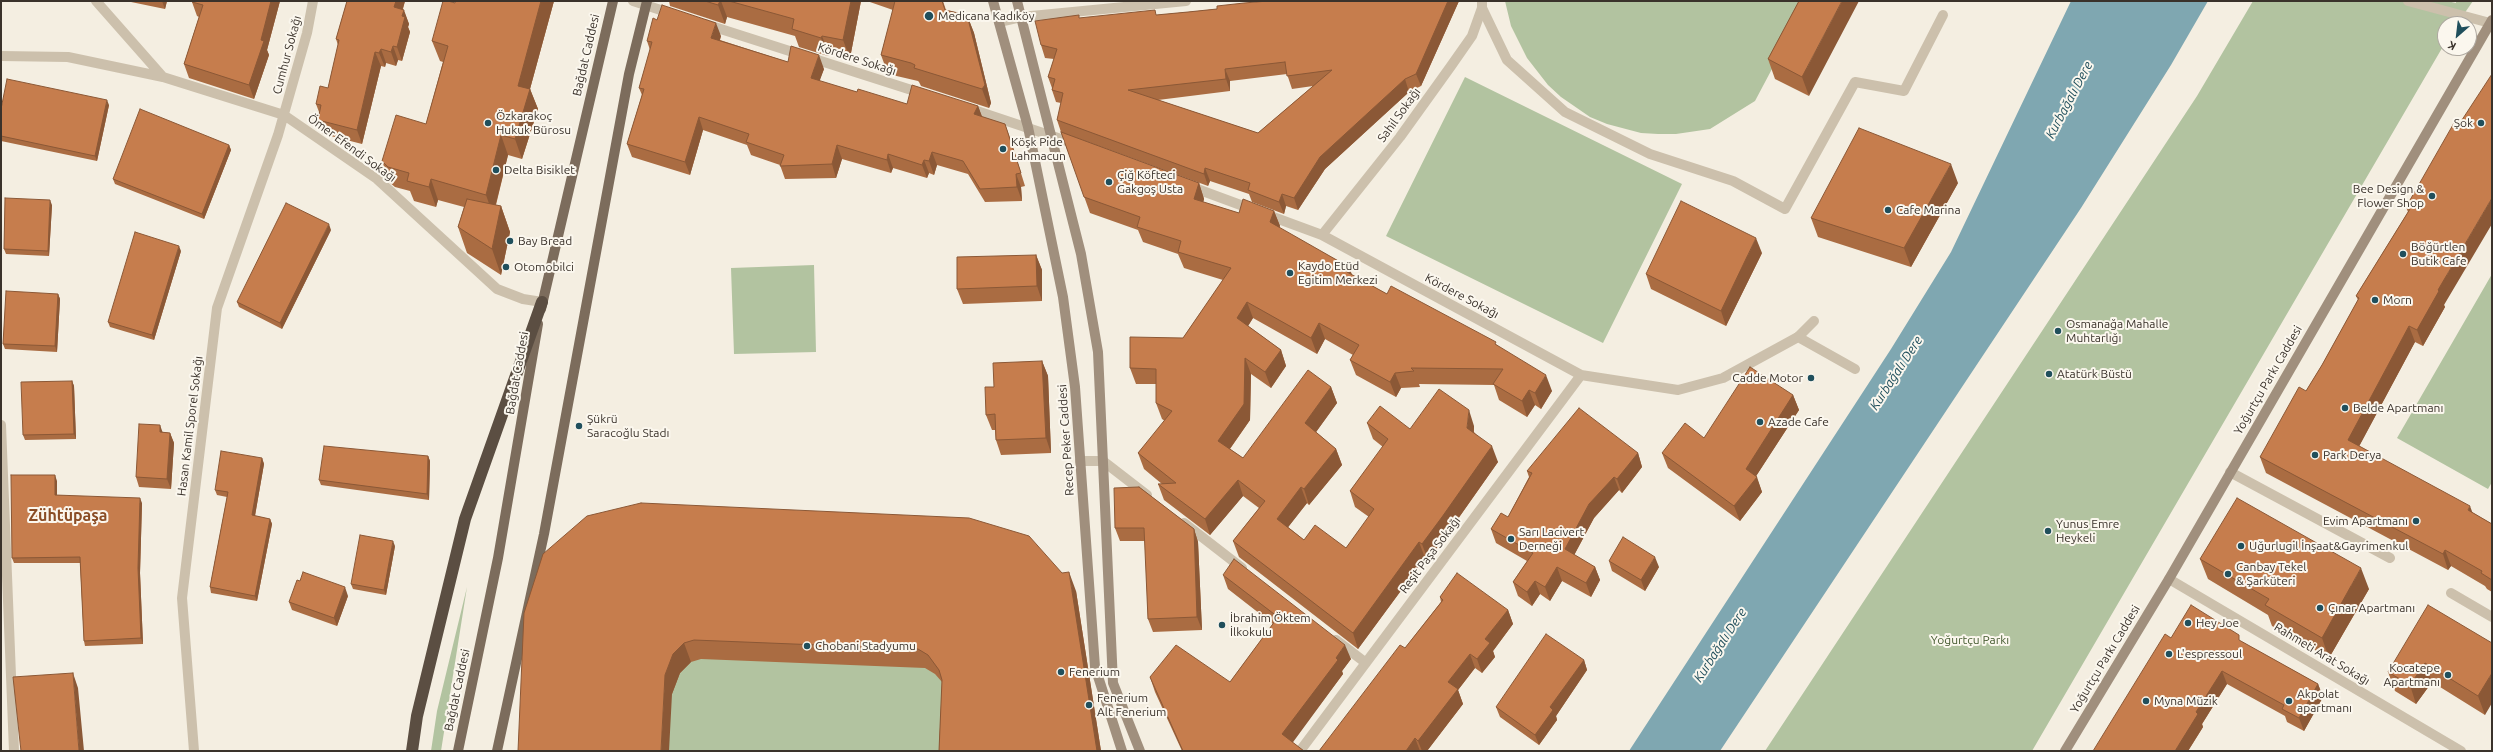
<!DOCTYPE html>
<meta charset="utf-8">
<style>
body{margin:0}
#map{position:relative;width:2493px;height:752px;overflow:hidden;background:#f4eee1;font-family:Ubuntu,sans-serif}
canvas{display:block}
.frame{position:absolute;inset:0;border:2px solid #3a322b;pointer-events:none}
.north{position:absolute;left:2437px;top:16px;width:40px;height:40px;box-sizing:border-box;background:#fbf7ee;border:1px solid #aea8a0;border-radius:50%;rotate:208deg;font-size:11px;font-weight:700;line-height:16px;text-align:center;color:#3a322b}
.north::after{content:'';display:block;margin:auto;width:14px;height:18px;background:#204f5c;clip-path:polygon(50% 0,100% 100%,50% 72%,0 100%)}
</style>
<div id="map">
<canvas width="2493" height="752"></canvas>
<div class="frame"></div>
<div class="north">K</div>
</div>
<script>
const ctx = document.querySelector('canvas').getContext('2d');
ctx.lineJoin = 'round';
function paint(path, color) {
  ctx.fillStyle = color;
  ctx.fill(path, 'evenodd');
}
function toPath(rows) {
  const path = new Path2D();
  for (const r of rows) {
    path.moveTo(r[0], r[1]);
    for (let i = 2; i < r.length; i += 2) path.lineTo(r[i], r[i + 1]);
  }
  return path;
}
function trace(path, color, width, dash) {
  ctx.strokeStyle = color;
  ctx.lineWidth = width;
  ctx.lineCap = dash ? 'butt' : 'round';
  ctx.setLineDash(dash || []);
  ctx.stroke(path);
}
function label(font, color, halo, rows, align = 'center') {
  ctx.font = font + ' Ubuntu,sans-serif';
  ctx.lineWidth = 4;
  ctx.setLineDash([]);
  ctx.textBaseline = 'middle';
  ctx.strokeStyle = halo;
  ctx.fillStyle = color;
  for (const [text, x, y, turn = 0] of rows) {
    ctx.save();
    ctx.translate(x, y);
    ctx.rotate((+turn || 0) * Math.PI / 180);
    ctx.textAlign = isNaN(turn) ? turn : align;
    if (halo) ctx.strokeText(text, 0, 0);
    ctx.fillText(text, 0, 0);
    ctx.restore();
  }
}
const green = toPath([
 [1505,1,1808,1,1755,101,1710,129,1676,134,1658,134,1641,133,1607,124,1590,117,1561,97,1548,85,1527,58,1511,26],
 [2253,1,2447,1,2456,3,2456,1,2473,1,2457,24,2445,24,2445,43,2032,751,1765,751,2197,96],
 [1465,77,1682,184,1603,343,1386,236],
 [814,265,816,352,734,354,731,268],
 [2492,274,2492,482,2488,489,2397,438],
 [467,587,441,751,431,751,437,711],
 [1075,598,1086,659,1082,751,526,751,531,632]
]);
const water = toPath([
 [2071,1,2208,1,2171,65,2081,208,1720,751,1629,751,1891,349,1951,252]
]);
const lane = toPath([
 [1482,8,1507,60,1565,112,1650,154,1733,181,1785,209,1855,82,1904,91,1943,15],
 [1798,337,1814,321]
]);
const street = toPath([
 [96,1,163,77,284,115,377,179,497,289,523,299,542,302],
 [633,1,673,14],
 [2408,1,2490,23],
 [999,22,1021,17,1186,1],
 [705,24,924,94],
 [1,56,68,57,163,77],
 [968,108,1076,144],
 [1189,186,1322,235,1581,375,1678,390,1723,378,1798,337,1855,369],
 [1322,235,1400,137,1451,66,1472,36,1482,8,1482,1],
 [1,425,14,751],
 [1080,461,1103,461,1147,495],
 [2230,472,2390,558],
 [1184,523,1242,568],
 [2169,579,2461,751],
 [2451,593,2492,617],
 [1336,640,1366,663],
 [194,751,182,598,217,308,278,135,307,33,313,1],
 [1300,751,1581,375]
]);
const secondary = toPath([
 [993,1,1028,127,1063,297,1075,387,1095,667,1122,751],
 [1017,1,1081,254,1098,352,1113,683,1140,751],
 [2065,751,2169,579,2492,20]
]);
const primary = toPath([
 [541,309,613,1],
 [458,751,498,558,538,324],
 [497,751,544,534,629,74,647,1]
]);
const highway = toPath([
 [412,751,417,716,465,519,542,302]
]);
const wall = toPath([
 [130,1,167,1,165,9,131,2],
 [280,1,267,50,269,55,254,99,189,78,184,64,199,17,197,16,192,2],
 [347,1,405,1,403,9,409,24,408,27,410,32,402,61,398,60,396,66,386,63,385,67,381,66,362,144,323,134,318,120,319,112,316,104,328,88,338,45,336,39],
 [455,1,554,1,530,89,538,109,522,159,508,155,496,205,501,206,510,232,501,275,467,253,458,227,464,207,438,200,436,207,414,201,410,191,395,187,389,182,382,161,426,124,443,62,440,61,432,41,455,3],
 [669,1,861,1,850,58,829,54,828,56,799,47,795,36,727,17,725,24,670,6],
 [867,1,943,1,946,10,967,15,974,33,991,103,989,108,921,86,919,82,918,81,888,74,881,55,893,10],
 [1268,1,1459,1,1421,86,1409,92,1325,169,1298,210,1286,206,1284,214,1252,202,1249,194,1210,181,1208,186,1061,132,1057,120,1061,103,1056,102,1052,90,1052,88,1048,77,1054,59,1045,58,1041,45,1080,18,1157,15,1188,12,1217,9],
 [1287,74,1292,89,1313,86,1258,133,1158,100,1230,91,1230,81],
 [1799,1,1809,96,1775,79,1768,59],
 [721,36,720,40,788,62,824,69,819,81,857,92,907,104,978,106,982,117,1005,124,1010,138,1025,186,1021,187,1022,201,985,202,968,174,937,165,934,175,929,173,927,178,893,168,891,173,842,159,836,178,785,179,780,165,751,155,747,145,703,130,690,175,632,157,627,144,642,95,639,88,650,50,647,41],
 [109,105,97,161,1,141,1,109],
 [2458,126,2444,305,2445,307,2423,346,2415,342,2359,446,2492,524,2492,592,2487,589,2485,586,2451,566,2448,570,2266,473,2260,457,2306,391,2322,365,2358,300,2356,296,2408,212,2406,207],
 [1061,132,1199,183,1204,199,1203,202,1239,213,1274,211,1280,226,1279,228,1349,267,1352,275,1387,294,1497,345,1552,391,1541,409,1535,405,1527,417,1499,400,1494,385,1419,384,1420,387,1401,388,1396,397,1356,375,1350,360,1353,355,1325,339,1317,354,1253,318,1248,326,1281,350,1286,366,1271,388,1251,374,1250,420,1230,449,1243,458,1331,387,1337,403,1316,432,1336,449,1342,465,1309,505,1307,503,1288,527,1304,540,1346,548,1369,517,1355,507,1350,491,1383,447,1373,439,1367,423,1410,429,1474,426,1474,432,1498,462,1448,533,1428,560,1425,558,1358,649,1239,557,1233,541,1259,508,1243,496,1210,535,1164,500,1158,484,1162,484,1144,469,1138,453,1165,421,1162,419,1156,403,1156,384,1136,384,1130,368,1183,338,1223,280,1184,268,1178,254,1143,242,1138,230,1090,213],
 [229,145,231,150,204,219,115,184,113,179],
 [1958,183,1911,267,1818,237,1811,218],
 [52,205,49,256,6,254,4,249],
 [331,230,282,329,239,307,237,302],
 [181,251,154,340,110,327,108,322],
 [1762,253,1726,326,1651,289,1646,274],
 [1036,255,1042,270,1042,301,963,304,957,289],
 [58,294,60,299,57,352,5,349,3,344],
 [1042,361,1048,376,1051,453,1001,455,996,440,995,430,992,430,986,415,994,387],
 [72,381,74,386,76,439,25,440,23,435],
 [1793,395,1799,410,1756,476,1762,492,1740,521,1668,468,1662,453,1704,438],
 [162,432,170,433,174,443,171,489,139,487,136,477],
 [1638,453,1642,467,1622,493,1619,490,1594,518,1574,555,1595,567,1600,580,1591,597,1562,581,1550,601,1540,594,1532,606,1518,596,1513,582,1527,561,1496,543,1491,529,1508,517,1529,477,1527,471],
 [428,456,430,461,429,500,321,485,319,480],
 [262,458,264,464,255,516,270,519,272,524,257,601,211,593,210,587,227,497,217,495,215,490],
 [57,481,57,495,142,503,140,573,143,644,85,646,84,641,80,563,14,563,12,558],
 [1139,487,1194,529,1198,542,1202,630,1153,632,1148,619,1145,541,1120,541,1115,528],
 [395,546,386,595,353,589,351,584],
 [2200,559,2369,589,2329,658,2272,626,2268,615,2208,579],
 [1609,561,1659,567,1645,591,1612,571],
 [1223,575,1351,659,1342,671,1343,674,1292,742,1304,751,1182,751,1155,692,1150,677,1230,682,1273,624,1228,589],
 [1076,591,1101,751,939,751,942,682,935,674,925,668,701,659,691,662,680,673,672,694,524,613],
 [348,596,337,626,292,610,289,602],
 [1440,597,1508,610,1513,624,1493,651,1495,657,1482,673,1475,668,1458,690,1463,704,1427,751,1319,751,1405,648,1441,602],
 [2171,638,2242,642,2318,684,2323,697,2304,731,2287,722,2285,716,2227,684,2202,724,2203,727,2188,751],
 [2492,643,2485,715,2432,682,2416,704,2395,691,2388,672],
 [1584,660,1587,670,1556,716,1557,720,1539,745,1500,717,1496,707]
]);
const shadedWall = toPath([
 [162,1,167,1,165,9],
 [271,1,280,1,267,50,269,55,254,99,249,85],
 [396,1,405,1,399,21,394,7],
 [541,1,554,1,530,89,538,109,522,159,515,139,518,86],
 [720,1,721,1,727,17,725,24,718,5],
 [851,1,861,1,850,58,843,40],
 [1448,1,1459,1,1421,86,1416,74],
 [1842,1,1859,1,1809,96,1802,77],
 [404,10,409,24,408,27,410,32,402,61,397,47,402,16],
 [967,15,974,33,991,103,989,108,982,89],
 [716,23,721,36,716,51,711,38],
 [822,36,829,54,828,56,821,38],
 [393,46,398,60,396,66,391,52],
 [381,49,386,63,385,67,379,53],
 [375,52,381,66,362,144,357,130],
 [819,55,824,69,816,91,811,78],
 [1225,69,1230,81,1230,91,1226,79],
 [1405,79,1409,92,1325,169,1298,210,1294,198,1320,157],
 [107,100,109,105,97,161,95,156],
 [978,106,983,119,974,114],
 [699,117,703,130,690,175,685,162],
 [501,135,508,155,493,215,486,195],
 [229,145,231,150,204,219,202,214],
 [837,145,842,159,836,178,832,164],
 [932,152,937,165,934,175,929,161],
 [888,154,893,168,891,173,887,160],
 [924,160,929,173,927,178,922,165],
 [1951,164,1958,183,1911,267,1904,248],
 [1205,168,1210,181,1208,186,1204,174],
 [1016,174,1021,187,1022,201,1017,187],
 [431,179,438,200,436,207,429,187],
 [1199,183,1204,199,1200,215,1194,199],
 [1282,194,1286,206,1284,214,1279,202],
 [2492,198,2492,224,2444,305,2445,307,2423,346,2417,330,2438,290],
 [50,200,52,205,49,256,48,251],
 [501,206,510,232,501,275,492,249],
 [1274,211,1280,226,1276,238,1270,222],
 [329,224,331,230,282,329,280,323],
 [1756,238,1762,253,1726,326,1721,311],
 [179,246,181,251,154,340,152,335],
 [1036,255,1042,270,1042,301,1037,286],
 [1349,267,1355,283,1347,272],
 [58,294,60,299,57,352,55,346],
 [1247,302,1253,318,1243,334,1237,318],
 [1319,323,1325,339,1317,354,1311,338],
 [2409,326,2415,342,2354,456,2348,440],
 [1281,350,1286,366,1271,388,1265,372],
 [1245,358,1251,374,1250,420,1224,457,1218,441],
 [1042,361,1048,376,1051,453,1046,438],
 [1395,373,1401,388,1396,397,1390,382],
 [1546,375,1552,391,1541,409,1535,393],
 [72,381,74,386,76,439,74,434],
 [1331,387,1337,403,1311,439,1305,423],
 [1529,390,1535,405,1527,417,1522,401],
 [1793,395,1799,410,1751,484,1746,469],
 [1469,410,1474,426,1473,444,1467,428],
 [160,425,164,436,160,432],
 [170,433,174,443,171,489,167,479],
 [1492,446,1498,462,1448,533,1428,560,1422,544],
 [1336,449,1342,465,1309,505,1304,489],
 [1638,453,1642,467,1622,493,1617,479],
 [428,456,430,461,429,500,427,494],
 [262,458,264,464,254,521,252,515],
 [55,475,57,481,57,500,55,495],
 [1614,477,1619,490,1594,518,1570,563,1565,549,1589,504],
 [1757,477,1762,492,1740,521,1734,506],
 [1238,480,1243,496,1210,535,1205,519],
 [1301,487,1307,503,1282,535,1277,519],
 [140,498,142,503,140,573,143,644,141,638,138,568],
 [2470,506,2476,522,2468,510],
 [270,519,272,524,257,601,255,596],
 [1194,529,1198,542,1202,630,1197,617],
 [393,541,395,546,386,595,384,590],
 [1419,542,1425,558,1358,649,1353,633],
 [2445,550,2451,566,2448,570,2443,554],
 [1655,557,1659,567,1645,591,1641,580],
 [1557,567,1562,581,1550,601,1545,587],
 [1595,567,1600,580,1591,597,1586,583],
 [2361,568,2369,589,2329,658,2322,638],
 [1069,572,1076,591,1101,751,1097,751],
 [1535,581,1540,594,1532,606,1527,592],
 [345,587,348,596,337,626,334,618],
 [1508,610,1513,624,1493,651,1495,657,1482,673,1477,659,1485,639],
 [684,643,691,662,680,673,672,694,669,751,661,751,665,675,673,654],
 [1345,645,1351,659,1342,671,1343,674,1288,749,1282,734],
 [1470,654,1475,668,1458,690,1463,704,1427,751,1422,751,1418,741,1448,682],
 [1584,660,1587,670,1556,716,1557,720,1539,745,1535,735,1550,707],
 [2425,663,2432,682,2416,704,2410,685],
 [2222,671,2227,684,2202,724,2203,727,2188,751,2175,751,2196,712],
 [73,673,78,688,84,751,79,751],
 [2492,673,2492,703,2485,715,2478,696],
 [2318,684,2323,697,2304,731,2299,718],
 [1415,738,1420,751,1406,751]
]);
const building = toPath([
 [192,1,271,1,261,40,264,41,249,85,184,64,203,5,192,2,192,1],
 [347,1,396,1,394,7,404,10,402,16,405,17,397,47,393,46,391,52,381,49,379,53,375,52,357,130,318,120,321,105,316,104,320,86,328,88,339,40,336,39,347,1],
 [443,1,448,1,455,3,455,1,541,1,518,86,530,89,515,139,501,135,486,195,431,179,429,187,407,181,409,173,388,167,382,161,396,115,426,124,448,46,432,41,443,1],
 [705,1,720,1,718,5,705,1],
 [729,1,851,1,843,40,822,36,821,38,792,29,794,19,729,1],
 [895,1,942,1,945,10,967,15,985,85,982,89,914,68,915,65,911,63,881,55,895,1],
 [1268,1,1448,1,1416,74,1405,79,1320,157,1294,198,1282,194,1279,202,1248,190,1250,183,1205,168,1204,174,1057,120,1063,93,1052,90,1055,79,1048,77,1057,49,1041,45,1035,21,1079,15,1079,18,1155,10,1156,15,1188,12,1217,9,1217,6,1244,3,1268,1],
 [1285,62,1287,76,1332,70,1258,133,1128,90,1226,79,1225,69,1285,62],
 [1799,1,1842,1,1802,77,1768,59,1799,1],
 [662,5,716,23,711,38,788,62,791,46,819,55,811,78,857,92,858,89,907,104,912,85,978,106,974,114,1005,124,1021,173,1016,174,1017,187,980,189,963,161,932,152,929,161,924,160,922,165,888,154,887,160,837,145,832,164,780,166,784,155,746,142,749,134,699,117,685,162,627,144,644,89,639,88,652,42,647,41,653,18,657,20,662,5],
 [2492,74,2492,198,2438,290,2439,291,2417,330,2409,326,2348,440,2470,506,2468,510,2492,524,2492,580,2481,573,2482,571,2445,550,2443,554,2260,457,2299,387,2306,391,2322,365,2359,298,2356,296,2410,209,2406,207,2454,123,2458,126,2492,74],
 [7,79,107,100,95,156,1,136,1,109,7,79],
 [140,109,229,145,202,214,113,179,140,109],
 [1859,128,1951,164,1904,248,1811,218,1859,128],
 [1061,132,1199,183,1194,199,1239,213,1243,199,1274,211,1270,222,1349,267,1347,272,1387,294,1391,286,1496,342,1495,344,1546,375,1535,393,1529,390,1522,401,1493,384,1503,369,1411,368,1414,371,1395,373,1390,382,1350,360,1359,345,1319,323,1311,338,1247,302,1237,318,1281,350,1265,372,1245,358,1244,404,1218,441,1243,458,1308,370,1331,387,1305,423,1336,449,1304,489,1301,487,1277,519,1304,540,1315,525,1346,548,1374,509,1350,491,1388,439,1367,423,1380,406,1410,429,1439,389,1469,410,1467,428,1492,446,1442,517,1422,544,1419,542,1353,633,1233,541,1265,501,1238,480,1205,519,1158,484,1176,483,1138,453,1172,411,1156,403,1156,369,1130,368,1130,337,1183,338,1231,268,1178,252,1181,241,1137,227,1140,217,1084,197,1061,132],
 [5,198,50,200,48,251,4,249,5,198],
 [467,199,501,206,492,249,458,227,467,199],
 [1681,201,1756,238,1721,311,1646,274,1681,201],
 [286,203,329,224,280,323,237,302,286,203],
 [135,232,179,246,152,335,108,322,135,232],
 [1036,255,1037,286,957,289,957,257,1036,255],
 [6,291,58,294,55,346,3,344,6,291],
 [1042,361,1046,438,996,440,995,414,986,415,985,387,994,387,993,363,1042,361],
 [1750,367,1793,395,1746,469,1757,477,1734,506,1662,453,1685,423,1704,438,1750,367],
 [72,381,74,434,23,435,21,382,72,381],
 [1579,408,1638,453,1617,479,1614,477,1589,504,1565,549,1595,567,1586,583,1557,567,1545,587,1535,581,1527,592,1513,582,1533,553,1491,529,1501,513,1508,517,1532,473,1527,471,1579,408],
 [139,424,160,425,160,432,170,433,167,479,136,477,139,424],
 [324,446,428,456,427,494,319,480,324,446],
 [221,451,262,458,252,515,270,519,255,596,210,587,228,492,215,490,221,451],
 [11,475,55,475,55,495,140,498,138,568,141,638,84,641,80,557,12,558,11,475],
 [1139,487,1194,529,1197,617,1148,619,1144,528,1115,528,1114,488,1139,487],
 [2237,498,2361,568,2322,638,2265,605,2269,599,2200,559,2237,498],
 [641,503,969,518,1029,536,1062,573,1069,572,1097,751,939,751,942,680,939,670,928,655,918,649,694,640,684,643,673,654,665,675,661,751,518,751,524,613,543,554,587,516,641,503],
 [360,535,393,541,384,590,351,584,360,535],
 [1623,537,1655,557,1641,580,1609,561,1623,537],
 [1234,559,1345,645,1336,658,1338,660,1282,734,1304,751,1183,751,1150,677,1176,645,1230,682,1278,617,1223,575,1234,559],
 [303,572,345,587,334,618,289,602,297,580,300,581,303,572],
 [1457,573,1508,610,1485,639,1490,643,1477,659,1470,654,1448,682,1458,689,1418,741,1415,738,1406,751,1319,751,1400,645,1405,648,1443,600,1440,597,1457,573],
 [2191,605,2239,635,2239,640,2318,684,2299,718,2282,709,2284,705,2222,671,2196,712,2198,714,2175,751,2093,751,2165,634,2171,638,2191,605],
 [2428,605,2492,643,2492,673,2478,696,2425,663,2410,685,2388,672,2428,605],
 [1546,634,1584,660,1550,707,1553,710,1535,735,1496,707,1546,634],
 [73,673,79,751,21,751,13,677,73,673]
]);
const markers = [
 [929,16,5,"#204f5c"],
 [488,123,4,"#204f5c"],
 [2481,123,4,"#204f5c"],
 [1003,149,4,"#204f5c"],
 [496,170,4,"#204f5c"],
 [1109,182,4,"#204f5c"],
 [2432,196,4,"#204f5c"],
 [1888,210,4,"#204f5c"],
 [510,241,4,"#204f5c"],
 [2403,254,4,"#204f5c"],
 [506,267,4,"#204f5c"],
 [1290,273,4,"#204f5c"],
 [2375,300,4,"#204f5c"],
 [2058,331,4,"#204f5c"],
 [2049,374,4,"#204f5c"],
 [1811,378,4,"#204f5c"],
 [2345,408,4,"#204f5c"],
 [1760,422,4,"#204f5c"],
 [579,426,4,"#204f5c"],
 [2315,455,4,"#204f5c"],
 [2416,521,4,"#204f5c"],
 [2048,531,4,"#204f5c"],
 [1511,539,4,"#204f5c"],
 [2241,546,4,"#204f5c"],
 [2228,574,4,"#204f5c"],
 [2320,608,4,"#204f5c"],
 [2188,623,4,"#204f5c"],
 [1222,625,4,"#204f5c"],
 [807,646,4,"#204f5c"],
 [2169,654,4,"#204f5c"],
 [1061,672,4,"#204f5c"],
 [2448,675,4,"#204f5c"],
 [2146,701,4,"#204f5c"],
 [2289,701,4,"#204f5c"],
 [1089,705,4,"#204f5c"]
];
const poiNames = [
 ["Medicana Kadıköy",938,16],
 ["Özkarakoç",496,116],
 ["Hukuk Bürosu",496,130],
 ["Şok",2473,123,"right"],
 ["Köşk Pide",1011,142],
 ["Lahmacun",1011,156],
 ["Delta Bisiklet",504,170],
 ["Çiğ Köfteci",1117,175],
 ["Gakgoş Usta",1117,189],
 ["Bee Design &",2424,189,"right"],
 ["Flower Shop",2424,203,"right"],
 ["Cafe Marina",1896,210],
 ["Bay Bread",518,241],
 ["Böğürtlen",2411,247],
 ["Butik Cafe",2411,261],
 ["Kaydo Etüd",1298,266],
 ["Egitim Merkezi",1298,280],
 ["Otomobilci",514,267],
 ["Morn",2383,300],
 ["Osmanağa Mahalle",2066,324],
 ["Muhtarlığı",2066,338],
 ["Atatürk Büstü",2057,374],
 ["Cadde Motor",1803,378,"right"],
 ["Belde Apartmanı",2353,408],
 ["Şükrü",587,419],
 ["Saracoğlu Stadı",587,433],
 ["Azade Cafe",1768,422],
 ["Park Derya",2323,455],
 ["Evim Apartmanı",2408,521,"right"],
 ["Yunus Emre",2056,524],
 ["Heykeli",2056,538],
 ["Sarı Lacivert",1519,532],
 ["Derneği",1519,546],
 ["Uğurlugil İnşaat&Gayrimenkul",2249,546],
 ["Canbay Tekel",2236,567],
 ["& Şarküteri",2236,581],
 ["Çınar Apartmanı",2328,608],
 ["İbrahim Öktem",1230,618],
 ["İlkokulu",1230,632],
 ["Hey Joe",2196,623],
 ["Chobani Stadyumu",815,646],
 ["L'espressoul",2177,654],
 ["Kocatepe",2440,668,"right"],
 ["Apartmanı",2440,682,"right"],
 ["Fenerium",1069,672],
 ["Akpolat",2297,694],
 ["apartmanı",2297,708],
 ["Fenerium",1097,698],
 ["Alt Fenerium",1097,712],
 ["Myna Müzik",2154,701]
];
const streetNames = [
 ["Cumhur Sokağı",287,55,-75],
 ["Bağdat Caddesi",586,55,-77],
 ["Kördere Sokağı",857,59,18],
 ["Sahil Sokağı",1399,115,-54],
 ["Ömer Efendi Sokağı",352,148,36],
 ["Kördere Sokağı",1462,296,28],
 ["Bağdat Caddesi",517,373,-80],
 ["Yoğurtçu Parkı Caddesi",2268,380,-60],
 ["Hasan Kamil Sporel Sokağı",190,426,-83],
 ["Recep Peker Caddesi",1066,440,-94],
 ["Reşit Paşa Sokağı",1430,555,-53],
 ["Rahmeti Arat Sokağı",2322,654,31],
 ["Yoğurtçu Parkı Caddesi",2105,659,-59],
 ["Bağdat Caddesi",457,690,-78]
];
const parkNames = [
 ["Yoğurtçu Parkı",1970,640]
];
const waterNames = [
 ["Kurbağalı Dere",2069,100,-62],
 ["Kurbağalı Dere",1896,373,-57],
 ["Kurbağalı Dere",1720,645,-57]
];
const districtNames = [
 ["Zühtüpaşa",68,516]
];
paint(green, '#b2c3a0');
paint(water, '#7fa7b1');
trace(lane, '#ccc0ac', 10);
trace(street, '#ccc0ac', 10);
trace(secondary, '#a08f7d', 10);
trace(primary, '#7c6c5c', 10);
trace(highway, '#5b4e42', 12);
paint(wall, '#aa6c42');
paint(shadedWall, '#8b5836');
paint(building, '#c67d4d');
trace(building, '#8b5836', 1);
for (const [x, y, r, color] of markers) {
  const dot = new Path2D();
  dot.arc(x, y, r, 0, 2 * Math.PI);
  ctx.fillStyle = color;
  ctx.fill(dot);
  trace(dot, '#fbf7ee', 1.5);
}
label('12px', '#3a322b', '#fbf7ee', poiNames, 'left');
label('12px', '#3a322b', '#fbf7ee', streetNames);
label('12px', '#43592e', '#fbf7ee', parkNames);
label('italic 13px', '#204f5c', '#fbf7ee', waterNames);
label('bold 16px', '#8a4c24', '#fbf7ee', districtNames);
</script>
